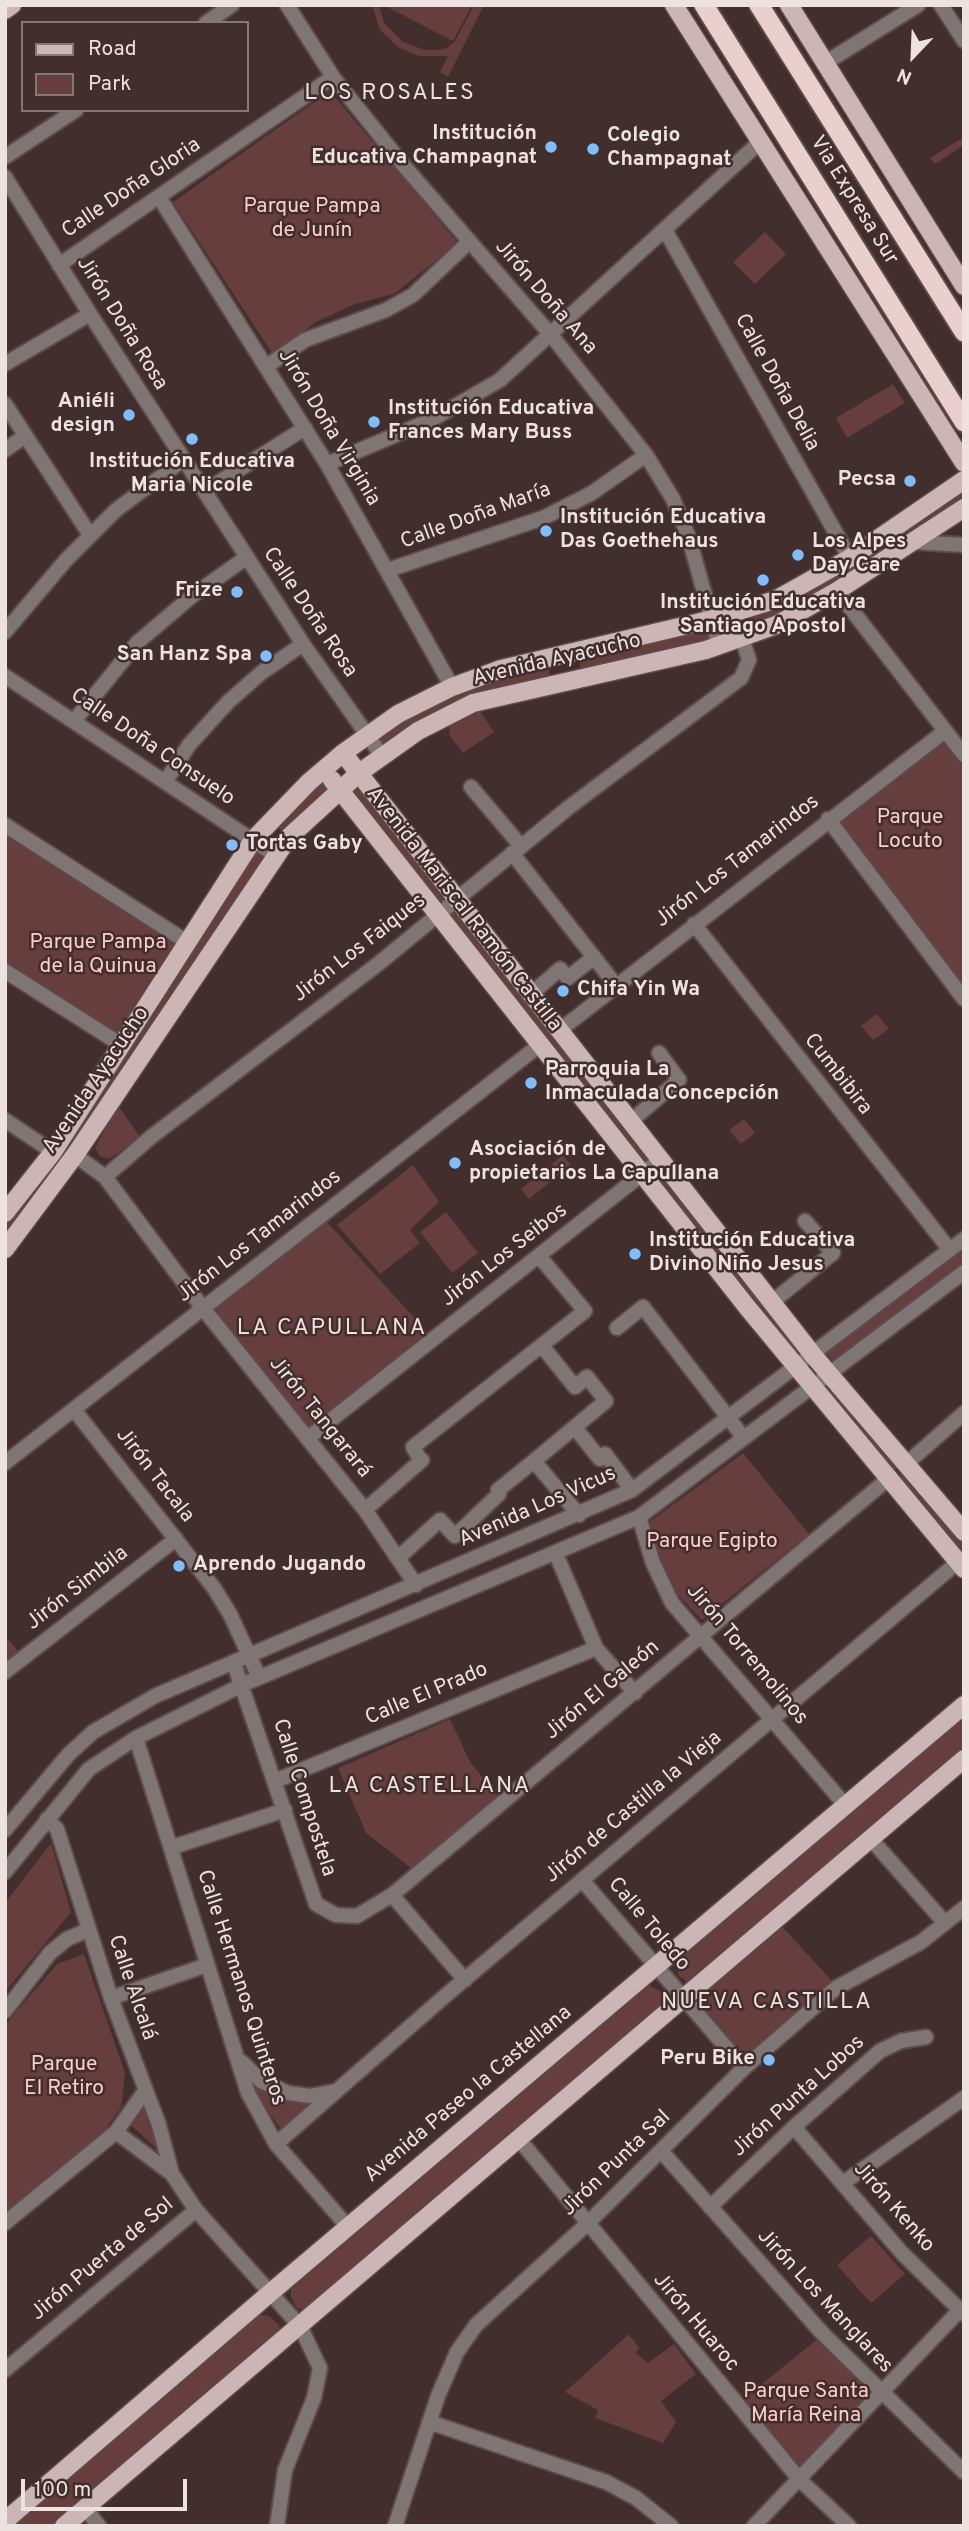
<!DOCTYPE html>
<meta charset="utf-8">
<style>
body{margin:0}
#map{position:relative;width:969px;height:2531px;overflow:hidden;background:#412e2d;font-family:Overpass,sans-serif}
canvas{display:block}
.frame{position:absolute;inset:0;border:7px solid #eee2e1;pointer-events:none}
.legend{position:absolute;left:21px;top:21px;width:228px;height:91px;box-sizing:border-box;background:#412e2d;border:2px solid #867675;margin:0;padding:9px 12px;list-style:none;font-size:21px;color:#eee2e1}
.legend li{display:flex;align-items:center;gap:14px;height:35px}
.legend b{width:35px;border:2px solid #867675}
.north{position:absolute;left:878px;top:21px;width:70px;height:70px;-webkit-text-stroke:5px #412e2d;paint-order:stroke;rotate:203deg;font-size:19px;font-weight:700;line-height:28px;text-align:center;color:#eee2e1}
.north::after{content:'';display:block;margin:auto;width:24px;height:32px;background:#eee2e1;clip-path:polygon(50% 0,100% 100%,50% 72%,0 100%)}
.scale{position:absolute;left:21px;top:2479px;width:166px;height:32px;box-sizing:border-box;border:4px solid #eee2e1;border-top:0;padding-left:9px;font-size:21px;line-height:24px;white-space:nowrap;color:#eee2e1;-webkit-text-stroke:5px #412e2d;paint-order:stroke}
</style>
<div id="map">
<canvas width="969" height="2531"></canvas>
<div class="frame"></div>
<ul class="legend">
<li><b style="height:9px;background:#cbb6b5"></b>Road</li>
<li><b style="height:19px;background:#653e3d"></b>Park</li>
</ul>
<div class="north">N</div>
<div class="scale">100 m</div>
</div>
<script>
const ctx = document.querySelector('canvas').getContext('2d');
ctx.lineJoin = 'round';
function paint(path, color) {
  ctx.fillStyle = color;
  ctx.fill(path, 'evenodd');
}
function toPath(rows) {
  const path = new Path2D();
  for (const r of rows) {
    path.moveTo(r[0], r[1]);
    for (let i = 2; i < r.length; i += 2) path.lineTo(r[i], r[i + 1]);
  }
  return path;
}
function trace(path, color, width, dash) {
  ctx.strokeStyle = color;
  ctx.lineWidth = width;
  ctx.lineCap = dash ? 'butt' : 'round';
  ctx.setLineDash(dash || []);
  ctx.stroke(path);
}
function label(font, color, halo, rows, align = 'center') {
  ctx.font = font + ' Overpass,sans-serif';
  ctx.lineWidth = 5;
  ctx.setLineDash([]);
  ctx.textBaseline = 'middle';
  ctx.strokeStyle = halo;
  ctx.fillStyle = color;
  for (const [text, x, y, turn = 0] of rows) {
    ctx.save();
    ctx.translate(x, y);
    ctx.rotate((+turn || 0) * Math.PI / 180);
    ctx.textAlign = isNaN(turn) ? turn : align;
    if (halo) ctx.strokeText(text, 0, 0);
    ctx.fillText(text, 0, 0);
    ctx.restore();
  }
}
const green = toPath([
 [372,5,379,5,384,23,403,42,425,50,436,50,447,48,455,41,474,5,484,5,448,77,440,72,448,56,418,56,398,47,380,30],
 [383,5,472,5,453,41],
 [330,91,458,243,394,294,355,304,316,322,274,356,173,202],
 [964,137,964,145,935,164,930,158],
 [765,232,786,254,755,284,733,262],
 [893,384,905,403,847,438,836,418],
 [964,485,964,503,911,537,905,530],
 [879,543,886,553,803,606,717,641,722,631,716,623],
 [707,626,714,635,707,644,583,676,577,654],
 [546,661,551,678,513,684,475,697,384,749,374,735,453,689],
 [478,708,494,732,463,753,450,736,448,722],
 [944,736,964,762,964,992,835,822],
 [324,770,340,790,290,837,270,821],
 [359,778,454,897,438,909,343,790],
 [5,834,176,941,117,1033,5,962],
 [254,843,270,856,5,1245,5,1217],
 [456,902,657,1159,645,1169,442,915],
 [877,1014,889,1029,873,1040,861,1026],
 [118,1105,140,1137,109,1159,100,1156,95,1148],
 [744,1119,755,1133,741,1144,729,1130],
 [563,1155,571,1165,529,1199,521,1189],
 [413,1165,439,1202,410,1230,420,1243,380,1274,337,1225],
 [662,1166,808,1353,796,1362,649,1175],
 [446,1212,478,1253,452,1273,420,1232],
 [327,1222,431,1336,310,1432,210,1309],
 [964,1247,964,1265,834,1363,825,1352],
 [829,1383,899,1465,892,1472,821,1390],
 [743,1453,809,1534,702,1620,666,1583,648,1523],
 [903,1472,964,1543,964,1557,897,1478],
 [5,1635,21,1655,5,1666],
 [964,1714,964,1753,694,1982,687,1982,679,1976,677,1968,680,1959],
 [450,1719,470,1762,497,1795,411,1868,366,1833,338,1768],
 [51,1843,71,1912,5,1992,5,1903],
 [778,1922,832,1981,747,2057,693,1999],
 [84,1954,125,2073,121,2108,106,2128,107,2139,5,2217,5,2025,57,1964],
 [649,1985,666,1994,664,2007,308,2311,297,2308,291,2297,291,2289],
 [256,2087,274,2094,310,2101,310,2105,281,2129,254,2092],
 [143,2107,158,2150,131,2125],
 [871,2236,905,2274,871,2303,837,2265],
 [260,2315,269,2316,279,2325,280,2335,56,2526,11,2526],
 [629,2334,639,2348,636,2353,648,2363,674,2344,696,2374,661,2401,676,2422,663,2443,595,2418,598,2410,565,2392],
 [820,2337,876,2395,802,2470,741,2401]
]);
const minor = toPath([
 [287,5,333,77,405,167,551,335,646,455,673,499,689,538,719,646],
 [941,5,964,41],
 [206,23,232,5],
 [825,63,918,5],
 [5,157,76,110],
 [5,177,90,314,303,644,382,756],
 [159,197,327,464,452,687],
 [665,230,850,558],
 [59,265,333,77],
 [5,364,90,314],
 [267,366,305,340,386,310,413,295,469,242],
 [5,404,90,535],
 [5,450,25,436],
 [327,464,431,420,500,380,761,141],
 [205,491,305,428],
 [913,542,964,545],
 [388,570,543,518,592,493,646,455],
 [837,591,964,755],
 [5,632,66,560,116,510,183,460],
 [5,676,275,855],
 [74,721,138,642,192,596,247,557],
 [165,782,189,745,228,702,261,673,303,644],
 [471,787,521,846],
 [828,819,964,999],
 [5,825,187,942],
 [512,853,615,984],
 [694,924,950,1250],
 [5,971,120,1044],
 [531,994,560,969,568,978,594,957],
 [560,1030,945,731],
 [5,1120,53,1152],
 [631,1121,679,1080,659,1053],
 [75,1155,105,1177,202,1307,365,1510,416,1585],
 [105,1177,151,1137,378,964,568,808,741,678,749,660,742,638],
 [772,1302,833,1253,805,1221],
 [617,1328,643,1307,744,1438],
 [75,1411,214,1588,230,1614,259,1677],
 [575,1428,600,1459,605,1454,632,1490],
 [308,1438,661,1159],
 [421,1461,413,1447,585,1311,539,1256],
 [534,1461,606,1401,587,1377,575,1387,542,1346],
 [5,1463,541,1044],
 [905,1465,964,1413],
 [498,1490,534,1461,579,1515],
 [365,1510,422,1460],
 [639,1517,653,1563,672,1603,846,1806],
 [556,1554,596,1648,635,1693],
 [398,1558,440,1520,455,1536,499,1494],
 [234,1664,316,1904,336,1915,357,1916,392,1895,888,1479],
 [5,1672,176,1539],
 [136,1738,248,2093,276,2144,348,2227],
 [275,1781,596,1648],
 [47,1819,57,1829,111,1998,159,2125,172,2174,196,2210,300,2326,320,2368,314,2398,285,2470,277,2526],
 [5,1830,68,1755,93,1732,155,1696,632,1490,964,1239],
 [870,1838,945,1923],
 [173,1847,285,1810],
 [5,1872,89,1769,136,1738,244,1684,639,1517,964,1272],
 [582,1880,744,2068],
 [392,1895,465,1980],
 [111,1998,207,1965],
 [5,2011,50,1953,67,1939,88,1930],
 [242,2062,261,2081,288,2093,310,2096,336,2091],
 [794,2127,902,2253,964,2314],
 [116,2132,172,2174],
 [518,2138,800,2480,849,2526],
 [276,2144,445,1996,958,1562],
 [662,2152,823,2334,964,2472],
 [843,2183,964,2098],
 [710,2207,794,2127,880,2051,901,2041,926,2037],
 [5,2223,116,2132,145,2091],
 [5,2370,196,2210],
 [429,2422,606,2482,636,2498,671,2526],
 [85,2508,99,2526],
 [395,2526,438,2396,457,2352,476,2325,587,2224,744,2068,836,1988,921,1942,964,1908],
 [754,2526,960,2310]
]);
const major = toPath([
 [674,5,964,463],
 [789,5,964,286],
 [5,10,12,5],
 [343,753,813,1355,964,1532],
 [332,780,747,1307,964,1569],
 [5,1213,53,1152,253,840,309,782,343,753,398,714,452,687,501,669,713,619,775,600,850,558,964,480],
 [5,1249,75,1155,289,837,359,773,418,731,473,703,706,650,776,625,837,591,964,508],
 [5,2521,270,2293,964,1705],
 [64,2526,964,1759]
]);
const highway = toPath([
 [704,5,964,422],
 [759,5,964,332]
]);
const markers = [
 [551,147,7,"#80bdfa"],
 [593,149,7,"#80bdfa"],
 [129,415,7,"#80bdfa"],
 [374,422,7,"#80bdfa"],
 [192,439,7,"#80bdfa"],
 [910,481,7,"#80bdfa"],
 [546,531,7,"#80bdfa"],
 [798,555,7,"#80bdfa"],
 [763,580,7,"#80bdfa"],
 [237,592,7,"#80bdfa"],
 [266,656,7,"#80bdfa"],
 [232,845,7,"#80bdfa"],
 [563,991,7,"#80bdfa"],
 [531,1083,7,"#80bdfa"],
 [455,1163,7,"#80bdfa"],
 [635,1254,7,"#80bdfa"],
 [179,1566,7,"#80bdfa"],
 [769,2060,7,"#80bdfa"]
];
const poiNames = [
 ["Institución",537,135,"right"],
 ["Educativa Champagnat",537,159,"right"],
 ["Colegio",607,137],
 ["Champagnat",607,161],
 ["Aniéli",115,403,"right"],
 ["design",115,427,"right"],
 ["Institución Educativa",388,410],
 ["Frances Mary Buss",388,434],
 ["Institución Educativa",192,463,"center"],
 ["Maria Nicole",192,487,"center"],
 ["Pecsa",896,481,"right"],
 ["Institución Educativa",560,519],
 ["Das Goethehaus",560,543],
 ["Los Alpes",812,543],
 ["Day Care",812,567],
 ["Frize",223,592,"right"],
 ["Institución Educativa",763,604,"center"],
 ["Santiago Apostol",763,628,"center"],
 ["San Hanz Spa",252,656,"right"],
 ["Tortas Gaby",246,845],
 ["Chifa Yin Wa",577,991],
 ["Parroquia La",545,1071],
 ["Inmaculada Concepción",545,1095],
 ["Asociación de",469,1151],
 ["propietarios La Capullana",469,1175],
 ["Institución Educativa",649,1242],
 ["Divino Niño Jesus",649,1266],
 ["Aprendo Jugando",193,1566],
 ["Peru Bike",755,2060,"right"]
];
const streetNames = [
 ["Calle Doña Gloria",132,189,-34],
 ["Via Expresa Sur",853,201,58],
 ["Jirón Doña Ana",545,298,49],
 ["Jirón Doña Rosa",121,324,58],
 ["Calle Doña Delia",776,383,61],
 ["Jirón Doña Virginia",328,428,59],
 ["Calle Doña María",476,517,-20],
 ["Calle Doña Rosa",309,613,56],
 ["Avenida Ayacucho",557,661,-13],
 ["Calle Doña Consuelo",152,748,34],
 ["Jirón Los Tamarindos",738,862,-38],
 ["Avenida Mariscal Ramón Castilla",463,910,52],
 ["Jirón Los Faiques",360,949,-38],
 ["Cumbibira",837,1075,52],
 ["Avenida Ayacucho",97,1081,-56],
 ["Jirón Los Tamarindos",260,1237,-38],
 ["Jirón Los Seibos",505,1256,-38],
 ["Jirón Tangarará",319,1418,51],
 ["Jirón Tacala",154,1476,52],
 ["Avenida Los Vicus",538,1508,-24],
 ["Jirón Simbila",78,1589,-38],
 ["Jirón Torremolinos",746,1655,50],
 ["Jirón El Galeón",603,1691,-40],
 ["Calle El Prado",427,1695,-23],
 ["Calle Compostela",303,1798,72],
 ["Jirón de Castilla la Vieja",634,1808,-40],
 ["Calle Toledo",648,1925,50],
 ["Calle Alcalá",131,1988,71],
 ["Calle Hermanos Quinteros",240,1988,72],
 ["Avenida Paseo la Castellana",469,2095,-40],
 ["Jirón Punta Lobos",799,2097,-42],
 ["Jirón Punta Sal",617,2164,-44],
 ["Jirón Kenko",893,2208,49],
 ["Jirón Puerta de Sol",103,2260,-40],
 ["Jirón Los Manglares",824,2302,47],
 ["Jirón Huaroc",695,2323,50]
];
const parkNames = [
 ["Parque Pampa",312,208],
 ["de Junín",312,232],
 ["Parque",910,819],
 ["Locuto",910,843],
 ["Parque Pampa",98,944],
 ["de la Quinua",98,968],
 ["Parque Egipto",712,1543],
 ["Parque",64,2066],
 ["El Retiro",64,2090],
 ["Parque Santa",806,2393],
 ["María Reina",806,2417]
];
const neighbourhoodNames = [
 ["LOS ROSALES",390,94],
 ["LA CAPULLANA",332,1329],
 ["LA CASTELLANA",430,1787],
 ["NUEVA CASTILLA",767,2003]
];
paint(green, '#653e3d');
trace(minor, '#5d4b4a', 18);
trace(major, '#5d4b4a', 21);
trace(highway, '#5d4b4a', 23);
trace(minor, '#7f7575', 14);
trace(major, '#cbb6b5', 18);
trace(highway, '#e9cfce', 19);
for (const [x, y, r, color] of markers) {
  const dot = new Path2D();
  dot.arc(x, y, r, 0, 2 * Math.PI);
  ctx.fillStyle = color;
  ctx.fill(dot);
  trace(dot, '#412e2d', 2.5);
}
label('bold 21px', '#eee2e1', '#412e2d', poiNames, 'left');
label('21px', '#eee2e1', '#412e2d', streetNames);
label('21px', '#fecdcb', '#412e2d', parkNames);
ctx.letterSpacing = '2px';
label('23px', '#eee2e1', '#412e2d', neighbourhoodNames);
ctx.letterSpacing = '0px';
</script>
